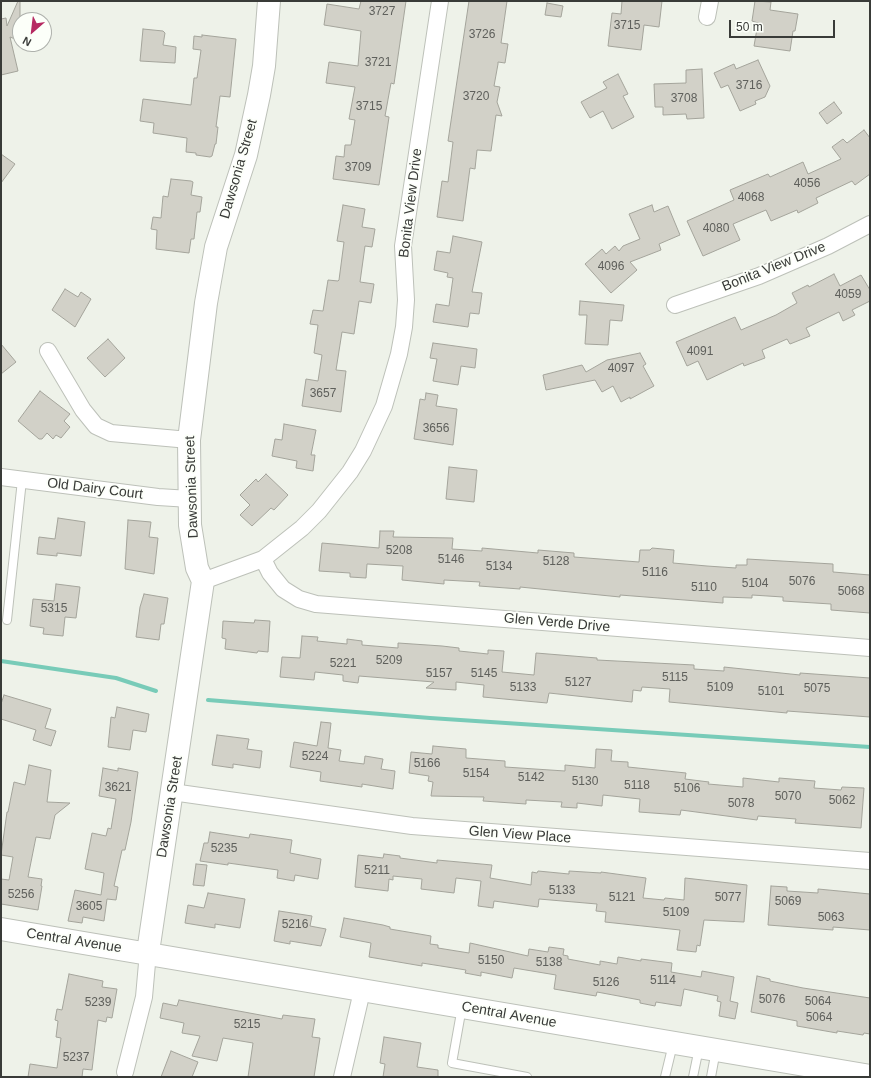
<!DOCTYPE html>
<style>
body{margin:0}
#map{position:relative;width:871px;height:1078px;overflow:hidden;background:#eef2e9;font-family:Helvetica,sans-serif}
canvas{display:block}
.frame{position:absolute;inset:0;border:2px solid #393b38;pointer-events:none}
.north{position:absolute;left:12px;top:12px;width:40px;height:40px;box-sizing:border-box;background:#fcfff9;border:1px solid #aeb1ac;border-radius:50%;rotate:208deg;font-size:11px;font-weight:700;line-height:16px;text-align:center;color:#393b38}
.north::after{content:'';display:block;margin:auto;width:14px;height:18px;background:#b62a62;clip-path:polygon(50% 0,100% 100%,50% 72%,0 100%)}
.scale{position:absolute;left:729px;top:20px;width:106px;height:18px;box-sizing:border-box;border:2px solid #393b38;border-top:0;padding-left:5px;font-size:12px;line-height:14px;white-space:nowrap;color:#393b38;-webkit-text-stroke:3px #fcfff9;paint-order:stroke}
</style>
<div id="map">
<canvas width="871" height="1078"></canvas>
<div class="frame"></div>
<div class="north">N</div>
<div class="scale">50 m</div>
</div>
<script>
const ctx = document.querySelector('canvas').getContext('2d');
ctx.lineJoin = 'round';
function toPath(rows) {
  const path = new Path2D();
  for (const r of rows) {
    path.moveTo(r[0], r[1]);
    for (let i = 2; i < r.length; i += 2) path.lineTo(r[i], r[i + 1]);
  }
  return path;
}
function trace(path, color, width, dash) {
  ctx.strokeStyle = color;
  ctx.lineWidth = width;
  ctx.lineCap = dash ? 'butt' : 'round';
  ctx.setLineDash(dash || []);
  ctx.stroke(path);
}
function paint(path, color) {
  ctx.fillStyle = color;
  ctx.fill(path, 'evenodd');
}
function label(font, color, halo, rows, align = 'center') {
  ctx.font = font + ' Helvetica,sans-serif';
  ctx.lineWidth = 3.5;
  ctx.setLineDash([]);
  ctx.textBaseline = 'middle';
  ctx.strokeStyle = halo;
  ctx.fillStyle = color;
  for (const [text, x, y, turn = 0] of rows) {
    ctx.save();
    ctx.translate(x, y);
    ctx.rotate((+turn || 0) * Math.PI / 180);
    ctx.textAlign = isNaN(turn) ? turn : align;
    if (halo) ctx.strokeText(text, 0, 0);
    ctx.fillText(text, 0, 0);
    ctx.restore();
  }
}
const stream = toPath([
 [1,661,116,678,156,691],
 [208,700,430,718,870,747]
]);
const building = toPath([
 [18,1,20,1,20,41,10,37,18,71,1,75,1,19,6,18,7,26,18,1],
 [361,1,406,1,394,84,391,83,385,116,389,117,379,185,333,179,336,156,344,157,345,145,351,145,355,120,349,119,355,87,326,83,329,62,358,66,361,31,324,25,327,4,359,9,361,1],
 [469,1,507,1,501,43,508,44,505,63,498,62,498,64,494,86,500,87,497,102,502,116,496,115,491,151,477,150,475,169,470,168,463,221,437,217,442,181,448,182,453,142,448,141,469,1],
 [622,1,662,1,659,27,644,25,641,50,608,46,612,13,621,14,622,1],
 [755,1,771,2,770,10,798,14,795,31,793,31,790,51,754,46,758,23,752,21,755,1],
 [547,3,563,6,561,17,545,15,547,3],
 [143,29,163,31,165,33,163,45,176,47,175,63,140,61,143,29],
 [202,35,236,39,230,97,220,96,216,127,218,127,216,144,215,144,212,156,210,157,196,155,196,153,186,152,187,138,153,133,154,123,140,121,143,99,191,105,194,78,197,78,201,50,193,49,194,36,202,37,202,35],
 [758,60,770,86,765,97,755,101,756,104,740,111,728,85,721,88,714,73,734,64,736,69,758,60],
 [702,69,704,118,687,119,686,114,663,115,663,107,655,107,654,84,686,83,686,70,702,69],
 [618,74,628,94,623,96,634,117,612,129,603,111,590,118,581,102,607,88,603,82,618,74],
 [834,102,842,113,827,124,819,113,834,102],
 [864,130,870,138,870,174,855,185,852,181,816,198,818,203,798,213,797,210,771,221,766,210,733,224,740,240,703,256,687,221,734,200,730,190,768,174,770,177,803,162,808,174,841,159,832,147,843,139,847,143,864,130],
 [1,154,15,164,1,183,1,154],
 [171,179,191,181,193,182,191,195,202,197,200,212,197,212,194,239,191,239,189,253,156,249,157,230,151,229,153,217,161,218,163,196,168,197,171,179],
 [343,205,365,209,362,227,375,229,372,247,365,246,360,282,374,284,371,303,359,301,354,334,342,332,336,370,346,371,341,412,302,406,306,379,318,381,322,355,314,353,318,325,310,324,313,310,323,311,328,280,338,281,339,280,344,242,337,241,343,205],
 [652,205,654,212,668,206,680,235,659,244,661,250,630,262,637,270,611,293,585,264,602,249,606,254,615,246,619,251,623,246,640,239,629,214,652,205],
 [453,236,482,242,472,292,482,293,479,314,470,313,468,327,433,322,436,304,449,306,453,278,447,277,448,273,434,270,437,251,450,253,453,236],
 [834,274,840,286,861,275,870,290,870,301,852,310,855,315,843,321,839,312,806,328,810,336,790,344,787,339,762,350,765,358,744,366,743,363,707,380,698,361,687,366,676,342,735,317,741,330,776,315,797,303,792,293,808,285,809,287,834,274],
 [65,289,78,297,81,292,91,299,75,327,52,310,65,289],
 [580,301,624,305,622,321,610,320,608,345,585,344,587,315,579,315,580,301],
 [108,339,125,358,105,377,87,358,108,339],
 [433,343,477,349,475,368,461,366,458,385,433,381,437,359,430,358,433,343],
 [1,344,16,362,1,374,1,344],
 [640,353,646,364,643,366,654,386,630,399,630,397,621,402,613,386,602,392,595,380,546,390,543,375,582,365,586,372,607,360,640,353],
 [40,391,70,414,64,421,70,427,61,438,56,435,53,439,47,433,42,439,39,439,18,421,40,391],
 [426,393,438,395,436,406,457,409,453,445,414,439,420,399,425,400,426,393],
 [284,424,316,430,311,455,315,455,313,471,296,468,297,461,272,456,275,439,282,440,284,424],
 [449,467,477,470,474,502,446,499,449,467],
 [266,474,288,495,274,510,271,508,252,526,240,515,250,505,240,495,256,479,258,482,266,474],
 [58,518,85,522,81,556,57,553,57,556,37,554,39,537,55,539,58,518],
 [128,520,151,522,149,537,158,538,154,574,125,569,128,520],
 [380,531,394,531,393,537,453,538,452,549,482,551,482,548,538,553,538,550,574,553,574,557,639,562,640,550,650,550,652,548,674,550,673,563,707,566,736,568,736,565,747,565,747,559,833,564,833,572,870,575,870,613,831,610,831,604,783,601,783,597,752,595,752,598,723,597,723,603,620,595,620,597,520,587,520,589,479,586,480,582,444,580,444,584,402,580,403,566,367,564,366,578,350,577,350,573,319,571,322,543,379,548,380,531],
 [56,584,80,587,76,618,65,617,63,636,43,634,44,628,30,626,33,599,54,601,56,584],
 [144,594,168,598,164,624,161,624,159,640,136,637,140,607,144,594],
 [255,620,270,621,268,652,258,651,257,653,225,649,226,639,222,638,223,621,254,623,255,620],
 [302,636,318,637,317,641,347,644,347,639,362,641,362,645,398,648,398,643,442,646,459,648,459,651,488,654,488,650,504,651,502,672,534,675,536,653,597,658,597,660,694,665,694,669,724,671,724,667,800,675,800,673,870,678,870,717,787,711,787,713,669,702,670,689,642,687,641,691,633,690,632,702,549,693,547,703,483,697,484,685,456,682,456,690,426,688,434,682,359,676,358,683,343,681,343,675,315,672,314,680,280,677,282,657,300,658,302,636],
 [4,695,51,709,45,728,56,731,51,746,33,740,36,730,1,719,1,704,4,695],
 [117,707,149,714,146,732,133,730,130,750,108,747,111,717,115,718,117,707],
 [321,722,331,723,328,748,341,750,339,761,364,764,365,756,383,759,381,769,395,771,393,789,362,784,362,787,320,781,321,772,290,767,294,742,317,746,321,722],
 [217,735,249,739,247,749,262,751,260,768,233,764,233,768,212,765,217,735],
 [433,746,466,749,466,758,505,761,505,767,565,771,565,765,595,768,596,749,612,750,611,761,628,762,628,767,686,773,685,779,709,782,708,784,743,787,743,778,779,782,779,778,815,781,814,788,841,790,842,787,864,788,861,828,795,823,796,819,758,816,757,820,681,810,680,815,639,812,640,799,603,795,602,806,577,803,577,808,561,807,562,802,526,800,526,804,483,801,484,797,431,796,433,782,428,781,429,776,409,773,411,752,432,754,433,746],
 [29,765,51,770,47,802,70,803,55,815,50,839,36,837,28,877,42,879,41,886,42,886,38,910,1,904,1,879,9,880,13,857,1,855,7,812,8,812,14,782,25,785,29,765],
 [103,768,118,771,118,768,138,772,131,822,125,850,122,850,114,886,118,887,116,900,107,899,104,921,83,917,82,923,68,921,75,890,101,895,104,873,85,869,92,833,106,836,108,828,111,829,116,799,99,796,103,768],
 [210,832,249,838,250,834,292,840,290,853,321,859,318,879,295,875,294,881,277,878,278,870,228,863,228,865,200,861,204,843,208,843,210,832],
 [384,854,400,856,400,858,437,863,437,860,492,865,490,878,531,885,532,872,537,873,538,871,569,874,569,871,601,873,601,872,646,878,643,898,664,900,665,898,684,900,685,878,747,885,744,922,704,920,700,946,697,945,696,952,677,950,680,930,605,922,606,912,596,911,597,904,539,899,538,907,494,901,493,908,478,906,481,881,456,878,454,893,421,889,422,879,393,876,393,880,389,879,388,891,355,887,358,855,383,858,384,854],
 [196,864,207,865,204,886,193,885,196,864],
 [771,886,787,887,787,891,818,893,818,889,870,894,870,930,833,927,833,930,768,925,771,886],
 [208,893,245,899,240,928,215,924,215,928,185,923,188,905,204,908,208,893],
 [279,911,312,916,310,926,326,929,321,946,290,941,290,944,274,941,279,911],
 [344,918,383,925,390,927,390,929,431,936,430,944,438,945,438,948,469,953,470,943,528,956,529,949,548,952,549,947,564,949,563,955,568,956,568,959,600,965,600,961,617,964,618,957,641,961,641,959,672,963,671,972,701,977,702,971,734,977,730,1001,738,1003,735,1019,719,1016,721,1002,717,1001,718,996,684,989,681,1006,656,1002,655,1006,640,1003,640,1000,597,992,596,996,554,989,556,975,514,968,512,978,481,972,481,976,465,973,466,970,422,963,422,966,369,957,371,943,340,937,344,918],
 [69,974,103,981,102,987,117,989,112,1018,107,1017,106,1022,98,1020,92,1070,83,1069,82,1077,28,1077,30,1064,57,1068,61,1038,56,1037,58,1021,55,1020,57,1009,62,1010,69,974],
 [757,976,770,979,770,981,803,988,870,998,870,1034,864,1033,863,1035,837,1031,837,1033,797,1026,797,1021,751,1012,757,976],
 [179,1000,282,1019,283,1015,315,1019,312,1037,320,1038,314,1077,248,1077,253,1043,223,1038,217,1061,192,1056,200,1036,182,1033,184,1023,160,1018,163,1003,177,1006,179,1000],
 [384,1037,421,1043,417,1067,438,1070,438,1077,383,1077,385,1064,380,1063,384,1037],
 [171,1051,198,1062,192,1077,161,1077,171,1051]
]);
const lane = toPath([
 [7,620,22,480],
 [462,1007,452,1063,527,1077],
 [665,1077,673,1044],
 [693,1077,699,1048],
 [711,1077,716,1050]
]);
const street = toPath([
 [707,17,710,1],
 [675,305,759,276,828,246,870,224],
 [48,351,83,410,96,426,111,433,189,440],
 [1,477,158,497,190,499],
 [263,559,270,573,283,589,299,599,316,604,870,648],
 [203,581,263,559,302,528,319,511,350,472,363,451,384,406,399,354,404,327,406,300,403,246,440,1],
 [172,792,412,826,870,861],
 [125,1072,144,997,148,952],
 [342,1077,362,991]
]);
const secondary = toPath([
 [1,929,870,1076],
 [148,952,203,581,197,568,190,525,189,440,206,303,216,247,246,155,259,95,264,66,269,1]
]);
const numberNames = [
 ["3727",382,12],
 ["3715",627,26],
 ["3726",482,35],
 ["3721",378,63],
 ["3716",749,86],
 ["3720",476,97],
 ["3708",684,99],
 ["3715",369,107],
 ["3709",358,168],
 ["4056",807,184],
 ["4068",751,198],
 ["4080",716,229],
 ["4096",611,267],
 ["4059",848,295],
 ["4091",700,352],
 ["4097",621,369],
 ["3657",323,394],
 ["3656",436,429],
 ["5208",399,551],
 ["5146",451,560],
 ["5128",556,562],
 ["5134",499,567],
 ["5116",655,573],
 ["5076",802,582],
 ["5104",755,584],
 ["5110",704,588],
 ["5068",851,592],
 ["5315",54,609],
 ["5209",389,661],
 ["5221",343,664],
 ["5157",439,674],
 ["5145",484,674],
 ["5115",675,678],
 ["5127",578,683],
 ["5133",523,688],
 ["5109",720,688],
 ["5075",817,689],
 ["5101",771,692],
 ["5224",315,757],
 ["5166",427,764],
 ["5154",476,774],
 ["5142",531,778],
 ["5130",585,782],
 ["5118",637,786],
 ["3621",118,788],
 ["5106",687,789],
 ["5070",788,797],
 ["5062",842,801],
 ["5078",741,804],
 ["5235",224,849],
 ["5211",377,871],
 ["5133",562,891],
 ["5256",21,895],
 ["5121",622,898],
 ["5077",728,898],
 ["5069",788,902],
 ["3605",89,907],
 ["5109",676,913],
 ["5063",831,918],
 ["5216",295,925],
 ["5150",491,961],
 ["5138",549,963],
 ["5114",663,981],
 ["5126",606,983],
 ["5076",772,1000],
 ["5064",818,1002],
 ["5239",98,1003],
 ["5064",819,1018],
 ["5215",247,1025],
 ["5237",76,1058]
];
const streetNames = [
 ["Dawsonia Street",239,169,-74],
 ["Bonita View Drive",411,203,-83],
 ["Bonita View Drive",774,267,-22],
 ["Dawsonia Street",192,487,-92],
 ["Old Dairy Court",95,489,7],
 ["Glen Verde Drive",557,623,5],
 ["Dawsonia Street",170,807,-81],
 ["Glen View Place",520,835,4],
 ["Central Avenue",74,941,9],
 ["Central Avenue",509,1015,10]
];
trace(stream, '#78cbb8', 4);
paint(building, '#d2d1c8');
trace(building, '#a4a49b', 1);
trace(lane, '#bdc1b9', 10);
trace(street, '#bdc1b9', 18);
trace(secondary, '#bdc1b9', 24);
trace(lane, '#fff', 8);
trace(street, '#fff', 16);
trace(secondary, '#fff', 22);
label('12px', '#5f605c', null, numberNames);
label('14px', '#393b38', '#fcfff9', streetNames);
</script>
